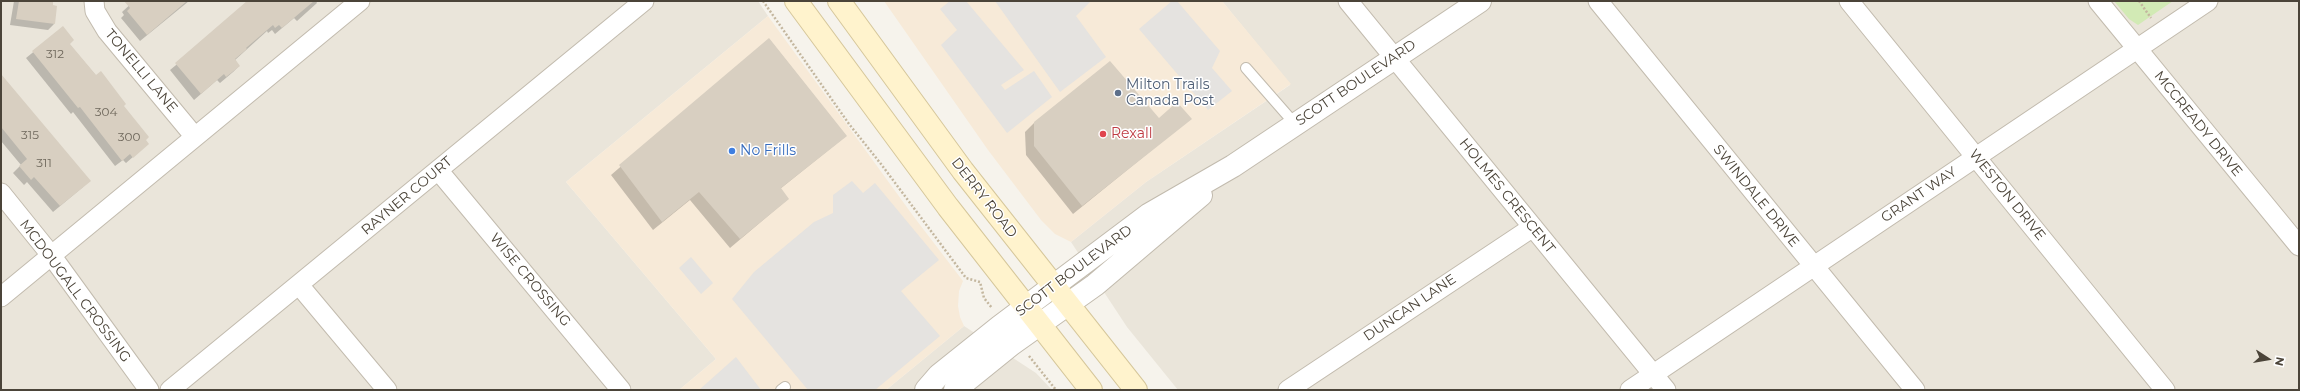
<!DOCTYPE html>
<style>
body{margin:0}
#map{position:relative;width:2300px;height:391px;overflow:hidden;background:#f6f3ec;font-family:Montserrat,sans-serif}
canvas{display:block}
.frame{position:absolute;inset:0;border:2px solid #4b4439;pointer-events:none}
.north{position:absolute;left:2248px;top:339px;width:40px;height:40px;-webkit-text-stroke:3px #fff;paint-order:stroke;rotate:102deg;font-size:11px;font-weight:700;line-height:16px;text-align:center;color:#4b4439}
.north::after{content:'';display:block;margin:auto;width:14px;height:18px;background:#4b4439;clip-path:polygon(50% 0,100% 100%,50% 72%,0 100%)}
</style>
<div id="map">
<canvas width="2300" height="391"></canvas>
<div class="frame"></div>
<div class="north">N</div>
</div>
<script>
const ctx = document.querySelector('canvas').getContext('2d');
ctx.lineJoin = 'round';
function paint(path, color) {
  ctx.fillStyle = color;
  ctx.fill(path, 'evenodd');
}
function toPath(rows) {
  const path = new Path2D();
  for (const r of rows) {
    path.moveTo(r[0], r[1]);
    for (let i = 2; i < r.length; i += 2) path.lineTo(r[i], r[i + 1]);
  }
  return path;
}
function trace(path, color, width, dash) {
  ctx.strokeStyle = color;
  ctx.lineWidth = width;
  ctx.lineCap = dash ? 'butt' : 'round';
  ctx.setLineDash(dash || []);
  ctx.stroke(path);
}
function label(font, color, halo, rows, align = 'center') {
  ctx.font = font + ' Montserrat,sans-serif';
  ctx.lineWidth = 3;
  ctx.setLineDash([]);
  ctx.textBaseline = 'middle';
  ctx.strokeStyle = halo;
  ctx.fillStyle = color;
  for (const [text, x, y, turn = 0] of rows) {
    ctx.save();
    ctx.translate(x, y);
    ctx.rotate((+turn || 0) * Math.PI / 180);
    ctx.textAlign = isNaN(turn) ? turn : align;
    if (halo) ctx.strokeText(text, 0, 0);
    ctx.fillText(text, 0, 0);
    ctx.restore();
  }
}
const residential = toPath([
 [1,1,758,1,768,16,566,182,716,359,679,390,1,390],
 [1222,1,2299,1,2299,390,1178,390,1127,327,1071,242,1146,182,1290,85],
 [964,326,1036,373,1052,390,886,390]
]);
const commercial = toPath([
 [884,1,1222,1,1291,84,1146,182,1071,242,1055,234,1041,220,988,150],
 [768,16,914,217,963,281,959,291,958,306,960,317,964,326,886,390,679,390,716,359,566,182]
]);
const green = toPath([
 [2114,1,2173,1,2138,25,2129,19]
]);
const parking = toPath([
 [950,1,966,1,1024,70,1001,85,1005,90,1034,71,1052,97,1007,133,941,45,957,30,940,9],
 [995,1,1091,1,1076,16,1106,57,1060,92],
 [1172,1,1177,1,1220,51,1212,68,1232,91,1208,110,1139,29],
 [852,181,863,193,875,183,939,260,901,291,940,336,875,390,808,390,732,299,754,272,814,222,833,213,833,195],
 [691,257,713,283,701,294,679,268],
 [736,357,761,390,699,390]
]);
const shadow = toPath([
 [14,1,52,1,54,24,48,30,10,25],
 [134,1,189,1,140,41,121,18,124,15,122,12],
 [254,1,316,1,317,3,297,21,294,18,275,34,272,30,268,33,267,31,235,60,239,66,233,72,220,83,217,80,194,100,170,70],
 [63,28,69,44,122,106,145,141,141,150,126,163,123,160,115,166,73,112,71,114,26,58],
 [769,39,846,136,780,189,788,199,730,248,690,200,653,230,611,175],
 [1,75,83,187,53,212,27,182,24,185,13,173,21,165,1,141],
 [1190,119,1073,214,1026,155,1025,132,1034,123]
]);
const building = toPath([
 [19,1,53,1,53,5,57,6,55,24,16,19],
 [124,1,187,1,147,35,127,11,130,8],
 [247,1,314,1,282,28,279,25,275,28,273,25,246,48,247,49,235,59,240,66,226,77,224,74,201,94,175,63],
 [63,26,74,40,70,44,96,75,101,71,126,104,124,106,149,137,146,140,149,144,133,158,130,154,122,161,80,107,78,108,32,51],
 [769,38,847,136,781,188,789,199,740,239,699,192,662,222,619,165],
 [1110,61,1159,118,1177,102,1192,119,1082,206,1034,146,1034,122],
 [1,74,91,181,60,206,34,177,31,180,19,166,27,159,1,127]
]);
const path = toPath([
 [763,1,849,124,881,164,966,278,980,282,984,298,992,308],
 [2139,1,2151,18],
 [1029,356,1056,390]
]);
const service = toPath([
 [1246,68,1295,124],
 [781,390,785,387]
]);
const minor = toPath([
 [94,1,95,11,107,31,195,137],
 [1348,1,1666,390],
 [1598,1,1915,390],
 [1849,1,2165,390],
 [2098,1,2299,246],
 [438,170,621,390],
 [1,193,51,255,149,390],
 [299,285,387,390],
 [1,297,360,1],
 [170,390,644,1],
 [1288,390,1533,227],
 [1630,390,2208,1]
]);
const tertiary = toPath([
 [926,390,939,375,999,327,1148,215,1233,166,1480,1],
 [955,390,1012,344,1095,285,1201,195]
]);
const secondary = toPath([
 [796,1,948,207,1091,390],
 [839,1,963,171,1136,390]
]);
const markers = [
 [1118,93,4,"#5c6f8a"],
 [1103,134,4,"#e0444e"],
 [732,151,4,"#3f7fe0"]
];
const numberNames = [
 ["312",55,54],
 ["304",106,112],
 ["315",30,135],
 ["300",129,137],
 ["311",44,163]
];
const streetNames = [
 ["TONELLI LANE",141,71,50],
 ["SCOTT BOULEVARD",1356,83,-34],
 ["MCCREADY DRIVE",2198,124,51],
 ["GRANT WAY",1919,195,-34],
 ["WESTON DRIVE",2007,195,51],
 ["RAYNER COURT",407,196,-40],
 ["HOLMES CRESCENT",1507,196,51],
 ["SWINDALE DRIVE",1756,196,51],
 ["DERRY ROAD",984,198,52],
 ["SCOTT BOULEVARD",1074,271,-37],
 ["WISE CROSSING",530,280,50],
 ["MCDOUGALL CROSSING",75,291,53],
 ["DUNCAN LANE",1410,308,-34]
];
const serviceNames = [
 ["Milton Trails",1126,85],
 ["Canada Post",1126,101]
];
const healthNames = [
 ["Rexall",1111,134]
];
const shopNames = [
 ["No Frills",740,151]
];
paint(residential, '#eae5da');
paint(commercial, '#f7ead8');
paint(green, '#d2eab5');
paint(parking, '#e5e3e0');
paint(shadow, '#0003');
paint(building, '#d8cfc1');
trace(service, '#c2bbae', 12);
trace(minor, '#c2bbae', 21);
trace(tertiary, '#c2bbae', 24);
trace(secondary, '#d6c79b', 24);
trace(path, '#c4b79f', 2.5, [2, 2]);
trace(service, '#fff', 10);
trace(minor, '#fff', 19);
trace(tertiary, '#fff', 22);
trace(secondary, '#fff3cd', 22);
for (const [x, y, r, color] of markers) {
  const dot = new Path2D();
  dot.arc(x, y, r, 0, 2 * Math.PI);
  ctx.fillStyle = color;
  ctx.fill(dot);
  trace(dot, '#fff', 1.5);
}
label('12px', '#6e675b', null, numberNames);
label('14px', '#4b4439', '#fff', streetNames);
label('14px', '#4e5e75', '#fff', serviceNames, 'left');
label('14px', '#be3a42', '#fff', healthNames, 'left');
label('14px', '#366cbe', '#fff', shopNames, 'left');
</script>
